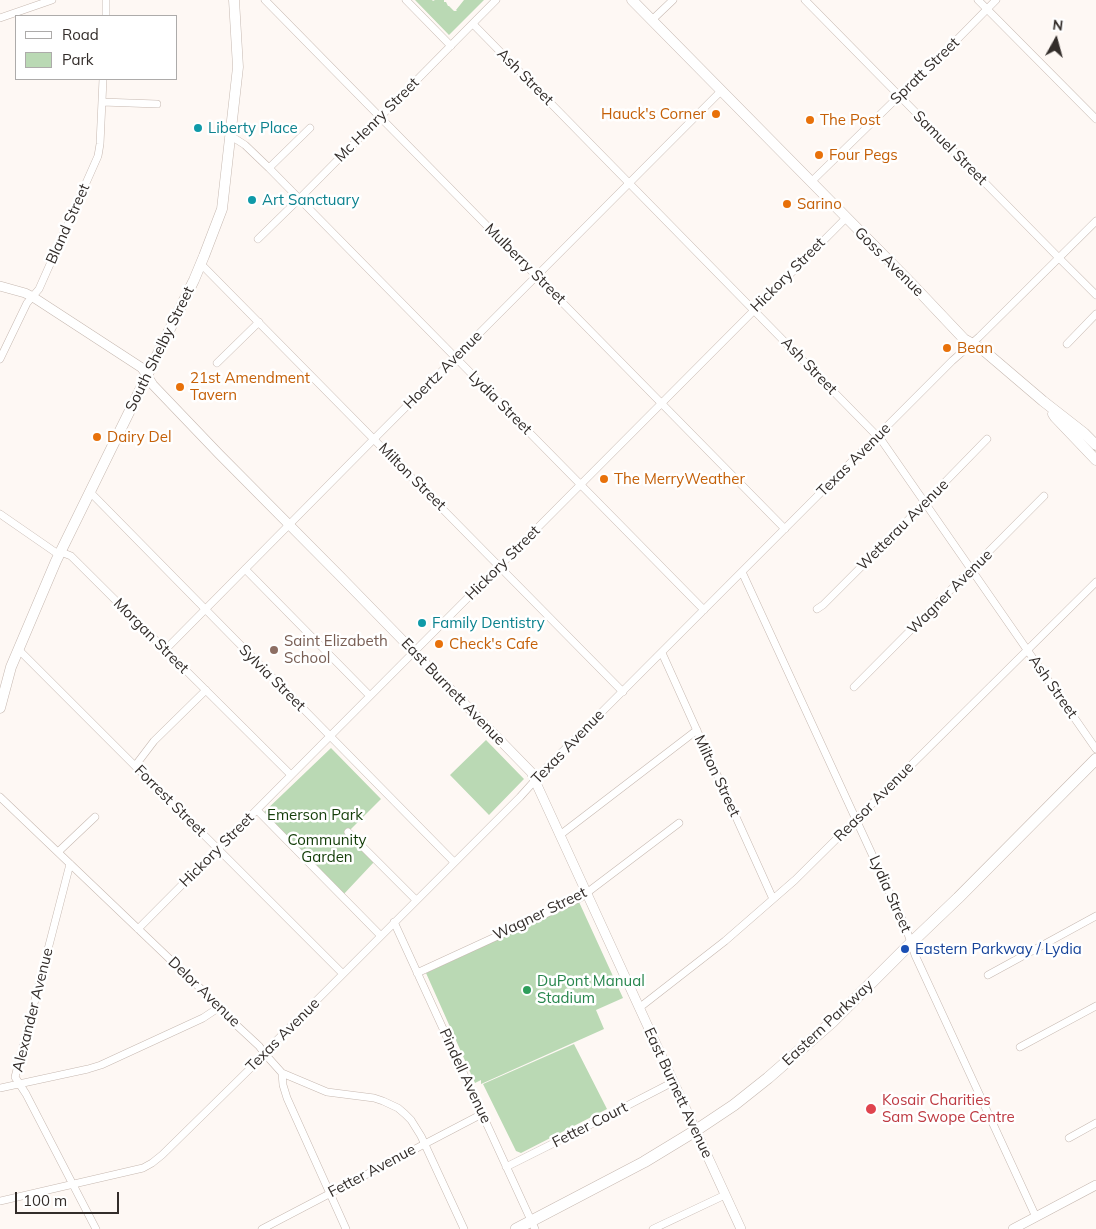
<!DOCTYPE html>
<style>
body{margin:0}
#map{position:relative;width:1096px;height:1229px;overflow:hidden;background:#fef8f4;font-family:Mulish,sans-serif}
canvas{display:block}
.legend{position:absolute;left:15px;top:15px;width:162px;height:65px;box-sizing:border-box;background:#fff;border:1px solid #adabaa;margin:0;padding:6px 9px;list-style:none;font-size:15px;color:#332d2a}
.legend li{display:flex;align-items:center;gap:10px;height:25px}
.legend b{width:25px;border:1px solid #adabaa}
.north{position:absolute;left:1031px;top:15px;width:50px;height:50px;-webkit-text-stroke:4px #fff;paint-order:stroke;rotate:7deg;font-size:14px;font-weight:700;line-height:20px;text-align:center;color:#332d2a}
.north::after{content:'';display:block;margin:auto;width:18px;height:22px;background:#332d2a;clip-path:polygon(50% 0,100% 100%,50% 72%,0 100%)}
.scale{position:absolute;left:15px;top:1192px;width:104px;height:22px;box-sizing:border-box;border:2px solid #332d2a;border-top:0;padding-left:6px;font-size:15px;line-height:18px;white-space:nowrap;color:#332d2a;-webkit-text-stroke:4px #fff;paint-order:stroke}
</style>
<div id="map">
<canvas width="1096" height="1229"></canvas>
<ul class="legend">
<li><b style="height:6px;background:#fff"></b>Road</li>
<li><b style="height:14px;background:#bad9b4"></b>Park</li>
</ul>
<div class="north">N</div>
<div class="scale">100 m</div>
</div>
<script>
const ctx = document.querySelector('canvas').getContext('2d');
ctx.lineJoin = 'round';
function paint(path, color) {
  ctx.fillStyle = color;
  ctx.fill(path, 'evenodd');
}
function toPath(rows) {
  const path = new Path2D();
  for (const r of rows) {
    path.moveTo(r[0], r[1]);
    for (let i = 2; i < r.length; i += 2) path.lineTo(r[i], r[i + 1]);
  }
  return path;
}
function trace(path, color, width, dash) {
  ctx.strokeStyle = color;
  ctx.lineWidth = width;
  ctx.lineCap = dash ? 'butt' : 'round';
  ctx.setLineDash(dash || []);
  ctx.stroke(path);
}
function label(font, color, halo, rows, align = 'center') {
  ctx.font = font + ' Mulish,sans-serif';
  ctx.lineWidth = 5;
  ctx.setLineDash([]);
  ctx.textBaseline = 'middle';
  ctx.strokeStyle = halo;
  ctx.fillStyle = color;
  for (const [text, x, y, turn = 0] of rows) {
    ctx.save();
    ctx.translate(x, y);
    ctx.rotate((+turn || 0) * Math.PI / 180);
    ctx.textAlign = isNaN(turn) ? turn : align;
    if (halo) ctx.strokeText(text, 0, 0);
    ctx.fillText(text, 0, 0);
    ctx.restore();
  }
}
const green = toPath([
 [415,0,432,0,433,1,435,0,444,0,444,2,446,2,448,6,449,6,454,11,456,11,457,10,456,10,464,0,484,0,449,35],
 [486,740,524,779,523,780,489,815,450,775],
 [331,748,381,799,345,835,374,862,343,895,262,814],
 [579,902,623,998,596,1010,604,1029,481,1084,481,1080,475,1083,426,973],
 [574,1044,607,1109,521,1153,516,1151,483,1084]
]);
const minor = toPath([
 [265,0,785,529],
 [406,0,451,46],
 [805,0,1059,258,1096,295],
 [978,0,1096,119],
 [106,16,106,0],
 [0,18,52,0],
 [652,20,673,0],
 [473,24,882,441,1096,749],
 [102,102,157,104],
 [231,136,245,145,269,168,704,610],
 [269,168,310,128],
 [811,182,899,96,932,65,996,0],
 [258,239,299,199,496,0],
 [201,264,623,692],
 [1067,344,1096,314],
 [0,359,27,303,39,289,98,156,100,144,103,79],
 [217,363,259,322],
 [91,493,454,862],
 [0,514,55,552,61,552,71,556,291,775],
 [245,569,370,696],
 [742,572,906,928,915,955,1036,1217],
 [817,609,823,605,907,521,987,439],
 [18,649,343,974],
 [166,649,366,447,721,91],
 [662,653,773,899],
 [854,687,1044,496],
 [135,766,154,741,206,690],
 [0,797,200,988,218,1008,259,1046,265,1054,282,1073,283,1085,287,1098,346,1229],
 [257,810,381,936],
 [348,832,416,900],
 [560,835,697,730],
 [58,852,95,817],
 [70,864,15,1077,26,1094,96,1229],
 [394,922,535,1229],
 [138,929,846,218],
 [417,973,580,898,679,823],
 [988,975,1096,916],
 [639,1008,725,941,795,880,1096,582],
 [1020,1047,1096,1006],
 [282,1073,327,1092,374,1098,383,1101,398,1108,405,1114,411,1120,421,1136,464,1229],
 [0,1088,88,1069,101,1065,203,1018,218,1008],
 [1069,1138,1096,1123],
 [506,1167,580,1130,673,1082],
 [0,1201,143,1168,152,1163,162,1155,265,1054,273,1044,520,797,547,767,952,361,979,337,1096,221],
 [262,1229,482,1114],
 [653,1229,725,1195]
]);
const tertiary = toPath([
 [0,286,25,293,33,297,142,368,153,385,219,454,340,576,531,772,741,1229],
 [1013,1229,1096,1185]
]);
const secondary = toPath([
 [632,0,912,284,964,339,982,349,1043,401,1084,433,1096,445],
 [1053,414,1055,417,1096,460],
 [0,708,11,667,56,561,194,280,204,256,222,209,238,67,234,0]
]);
const primary = toPath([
 [516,1229,644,1162,695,1131,734,1105,768,1078,832,1022,912,942,958,898,1096,759]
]);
const markers = [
 [716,114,5,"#e8710a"],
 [810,120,5,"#e8710a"],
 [198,128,5,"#0f9aa8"],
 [819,155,5,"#e8710a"],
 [252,200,5,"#0f9aa8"],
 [787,204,5,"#e8710a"],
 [947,348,5,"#e8710a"],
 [180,387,5,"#e8710a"],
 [97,437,5,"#e8710a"],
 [604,479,5,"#e8710a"],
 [422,623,5,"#0f9aa8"],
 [439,644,5,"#e8710a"],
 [274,650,5,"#8d6e63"],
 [905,949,5,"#1a4fb4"],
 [527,990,5,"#2e9e5b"],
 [871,1109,6,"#e0444e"]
];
const streetNames = [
 ["Spratt Street",925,71,-44],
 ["Ash Street",525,77,45],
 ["Mc Henry Street",377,120,-45],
 ["Samuel Street",950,148,45],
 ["Bland Street",68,224,-66],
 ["Goss Avenue",889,262,45],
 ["Mulberry Street",525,264,45],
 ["Hickory Street",788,275,-45],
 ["South Shelby Street",160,349,-64],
 ["Ash Street",809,366,46],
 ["Hoertz Avenue",443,370,-45],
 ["Lydia Street",500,403,45],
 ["Texas Avenue",854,460,-45],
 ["Milton Street",412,477,45],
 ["Wetterau Avenue",903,525,-45],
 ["Hickory Street",503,563,-45],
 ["Wagner Avenue",950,592,-45],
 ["Morgan Street",151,636,45],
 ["Sylvia Street",272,678,45],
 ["Ash Street",1053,687,55],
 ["East Burnett Avenue",453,692,46],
 ["Texas Avenue",568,747,-46],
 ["Milton Street",717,776,65],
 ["Forrest Street",170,801,45],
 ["Reasor Avenue",874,802,-45],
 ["Hickory Street",217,850,-45],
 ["Lydia Street",890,894,66],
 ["Wagner Street",540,914,-26],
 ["Delor Avenue",204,992,44],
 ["Alexander Avenue",33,1010,-76],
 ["Eastern Parkway",828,1023,-43],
 ["Texas Avenue",283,1035,-45],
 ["Pindell Avenue",465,1076,65],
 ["East Burnett Avenue",678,1093,65],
 ["Fetter Court",590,1125,-27],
 ["Fetter Avenue",372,1171,-28]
];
const foodNames = [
 ["Hauck's Corner",706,114,"right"],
 ["The Post",820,120],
 ["Four Pegs",829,155],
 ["Sarino",797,204],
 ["Bean",957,348],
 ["21st Amendment",190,378],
 ["Tavern",190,395],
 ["Dairy Del",107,437],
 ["The MerryWeather",614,479],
 ["Check's Cafe",449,644]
];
const cultureNames = [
 ["Liberty Place",208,128],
 ["Art Sanctuary",262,200],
 ["Family Dentistry",432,623]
];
const educationNames = [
 ["Saint Elizabeth",284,641],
 ["School",284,658]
];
const parkNames = [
 ["Emerson Park",315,815],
 ["Community",327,840],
 ["Garden",327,857]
];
const transitNames = [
 ["Eastern Parkway / Lydia",915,949]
];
const leisureNames = [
 ["DuPont Manual",537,981],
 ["Stadium",537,998]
];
const healthNames = [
 ["Kosair Charities",882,1100],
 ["Sam Swope Centre",882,1117]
];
paint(green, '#bad9b4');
trace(minor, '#c6b8b0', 8);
trace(tertiary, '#c6b8b0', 10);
trace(secondary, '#c6b8b0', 11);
trace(primary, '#c6b8b0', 12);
trace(minor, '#fff', 7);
trace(tertiary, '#fff', 9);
trace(secondary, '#fff', 10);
trace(primary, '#fff', 11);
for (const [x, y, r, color] of markers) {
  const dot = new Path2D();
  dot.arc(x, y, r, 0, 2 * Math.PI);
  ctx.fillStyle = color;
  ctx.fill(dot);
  trace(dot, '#fff', 2);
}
label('15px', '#332d2a', '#fff', streetNames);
label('15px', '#c56008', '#fff', foodNames, 'left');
label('15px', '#0d838f', '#fff', cultureNames, 'left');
label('15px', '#785e54', '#fff', educationNames, 'left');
label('15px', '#133d08', '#fff', parkNames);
label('15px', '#164399', '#fff', transitNames, 'left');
label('15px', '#27864d', '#fff', leisureNames, 'left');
label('15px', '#be3a42', '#fff', healthNames, 'left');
</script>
